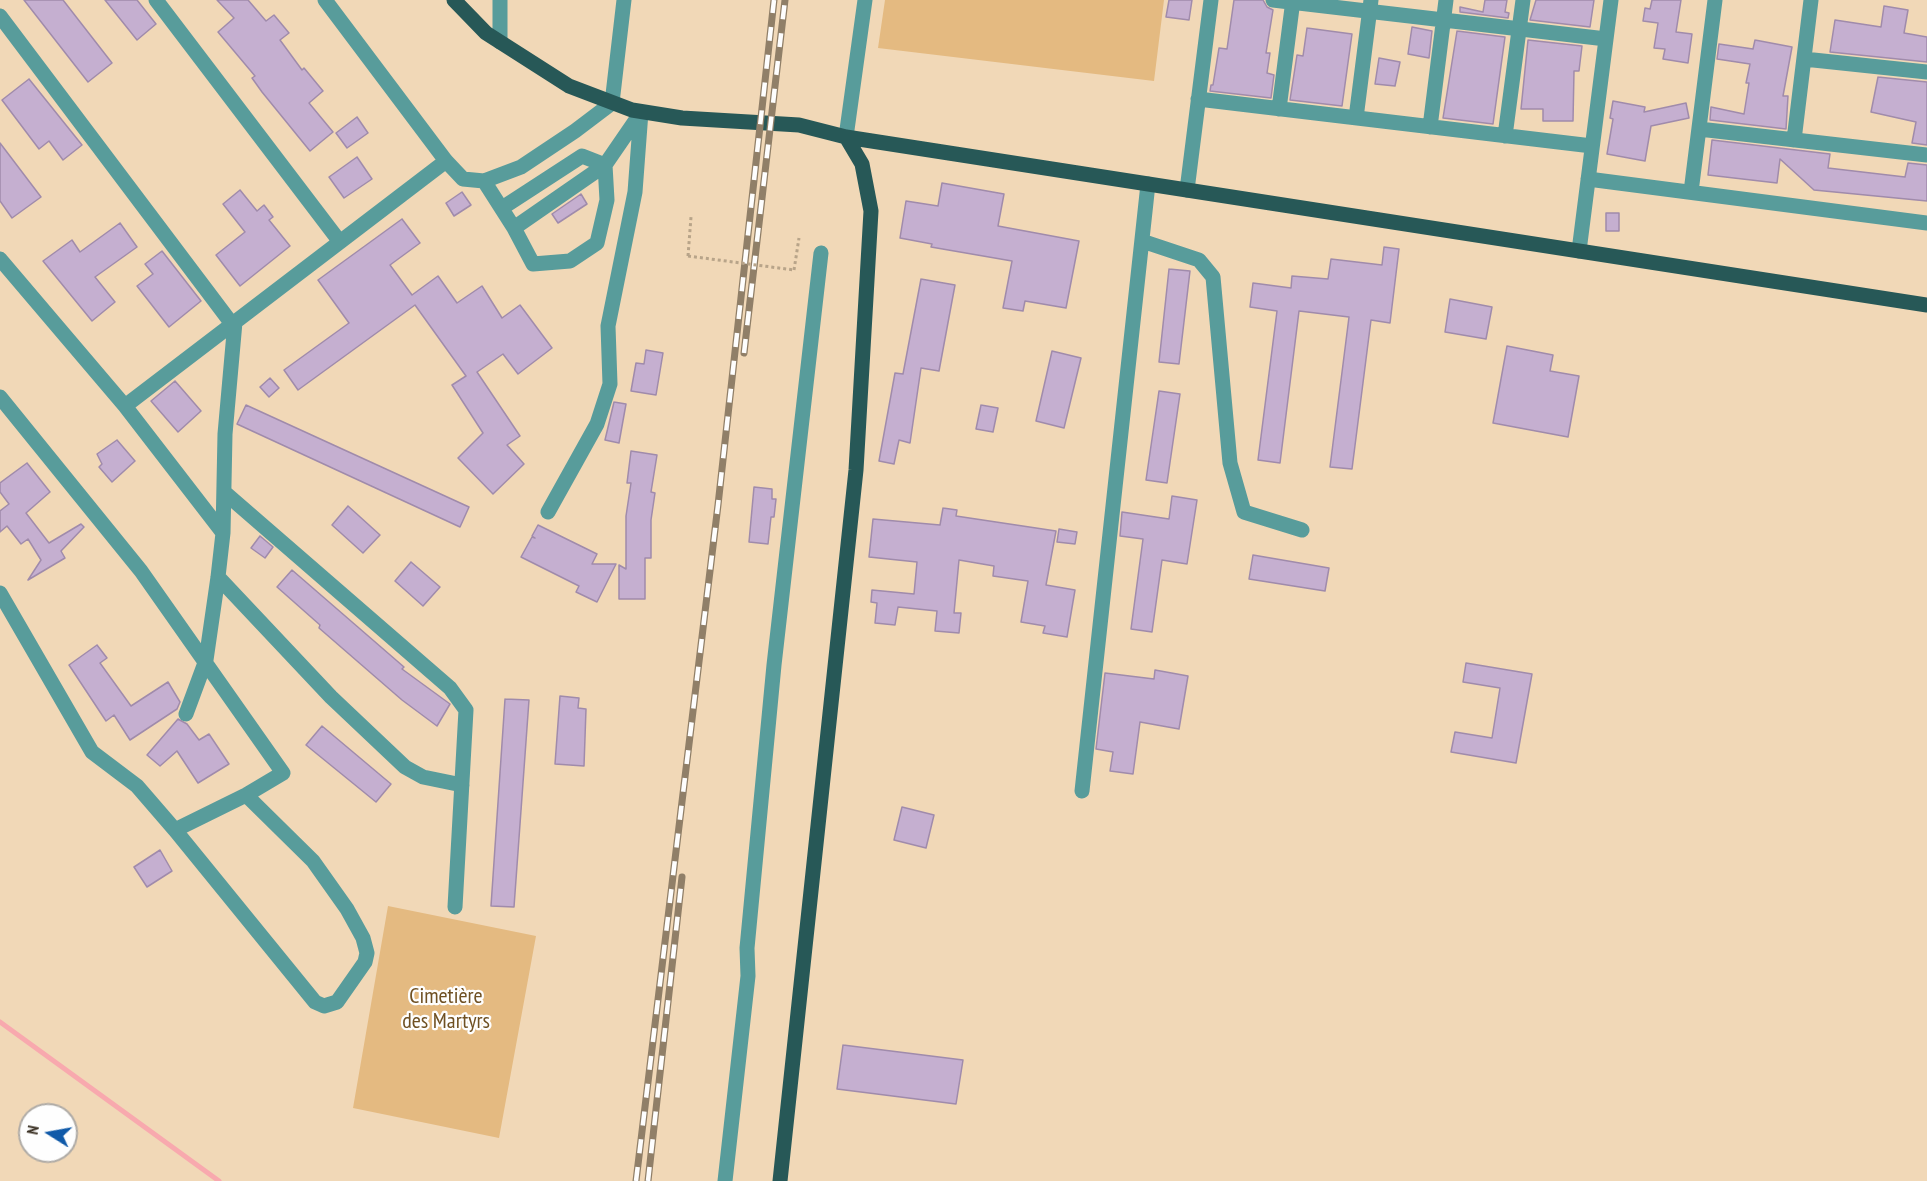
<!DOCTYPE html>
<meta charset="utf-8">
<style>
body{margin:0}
#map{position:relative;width:1927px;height:1181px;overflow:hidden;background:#f1d8b7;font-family:"PT Sans Narrow",sans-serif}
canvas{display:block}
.north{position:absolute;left:18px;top:1103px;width:60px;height:60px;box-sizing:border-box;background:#fefefe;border:2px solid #afaba6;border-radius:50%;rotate:281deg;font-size:16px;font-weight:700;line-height:24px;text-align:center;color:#382e21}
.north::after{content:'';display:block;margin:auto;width:21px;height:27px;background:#105aa9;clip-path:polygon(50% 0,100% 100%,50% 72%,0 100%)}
</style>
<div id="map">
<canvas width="1927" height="1181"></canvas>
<div class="north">N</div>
</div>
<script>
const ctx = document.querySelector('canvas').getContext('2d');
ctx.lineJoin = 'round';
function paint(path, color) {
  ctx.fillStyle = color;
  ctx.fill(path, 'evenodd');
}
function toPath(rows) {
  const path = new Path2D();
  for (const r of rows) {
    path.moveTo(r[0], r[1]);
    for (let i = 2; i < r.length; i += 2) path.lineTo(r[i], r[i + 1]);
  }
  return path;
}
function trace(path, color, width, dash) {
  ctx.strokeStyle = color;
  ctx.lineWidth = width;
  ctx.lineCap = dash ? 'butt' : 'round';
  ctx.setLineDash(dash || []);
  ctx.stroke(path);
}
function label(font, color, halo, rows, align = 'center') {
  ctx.font = font + ' "PT Sans Narrow",sans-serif';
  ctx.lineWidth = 4.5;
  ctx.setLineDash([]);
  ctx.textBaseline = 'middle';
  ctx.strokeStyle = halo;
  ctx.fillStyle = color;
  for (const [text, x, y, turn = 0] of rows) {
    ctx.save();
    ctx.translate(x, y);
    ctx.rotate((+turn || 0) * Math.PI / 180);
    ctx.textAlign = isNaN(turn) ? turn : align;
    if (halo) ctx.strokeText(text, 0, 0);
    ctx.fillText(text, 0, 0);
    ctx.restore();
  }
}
const green = toPath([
 [885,0,1164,0,1154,81,878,48],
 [388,906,536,936,499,1138,353,1108]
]);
const stream = toPath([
 [0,1022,219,1181]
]);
const building = toPath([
 [24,0,63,0,112,63,88,82,24,0],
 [105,0,137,0,156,24,137,40,105,0],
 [217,0,248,0,266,21,274,15,289,33,280,40,302,70,304,68,323,91,309,103,333,132,310,151,262,92,252,78,255,76,218,32,234,18,217,0],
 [1169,0,1192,0,1189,20,1166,17,1169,0],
 [1234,0,1263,0,1267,7,1273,10,1266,53,1270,53,1267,73,1274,75,1271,98,1210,91,1211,85,1213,85,1219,48,1227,49,1234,0],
 [1485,0,1507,0,1505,12,1509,13,1508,18,1460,12,1460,7,1483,12,1485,0],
 [1536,0,1594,0,1590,27,1530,20,1536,0],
 [1652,0,1681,0,1676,32,1692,34,1688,63,1663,59,1665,49,1654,48,1658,23,1643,21,1645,8,1650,9,1652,0],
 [1884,6,1908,10,1904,33,1927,37,1927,62,1830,52,1835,20,1881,27,1884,6],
 [1412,27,1432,31,1429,58,1408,54,1412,27],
 [1307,28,1352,34,1342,106,1290,100,1297,55,1303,56,1307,28],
 [1457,31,1505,37,1493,124,1443,118,1457,31],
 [1528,40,1582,46,1579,71,1574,71,1573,121,1543,121,1543,109,1521,109,1528,40],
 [1755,40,1792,47,1783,96,1788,96,1786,129,1710,120,1711,107,1744,114,1749,83,1746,83,1750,64,1717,59,1719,44,1753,49,1755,40],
 [1379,58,1400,62,1395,86,1375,84,1379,58],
 [1878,77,1927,82,1927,145,1912,143,1916,122,1871,112,1878,77],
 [29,79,82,145,63,160,49,141,39,149,2,100,29,79],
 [1613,101,1645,107,1644,112,1686,103,1689,118,1651,126,1645,161,1607,154,1613,119,1610,118,1613,101],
 [357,117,368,133,347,148,336,133,357,117],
 [1712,140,1830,154,1828,168,1905,177,1908,163,1927,165,1927,201,1814,190,1780,159,1777,183,1708,175,1712,140],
 [0,143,41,197,12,218,0,201,0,143],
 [357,157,372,179,344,198,329,177,357,157],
 [942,183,1004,194,998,226,1079,241,1066,308,1025,301,1023,311,1003,308,1012,261,931,247,932,244,900,238,906,201,938,206,942,183],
 [240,190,257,211,264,205,273,217,269,220,290,246,240,286,216,255,245,232,223,204,240,190],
 [462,192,471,205,454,216,446,203,462,192],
 [581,194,587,204,558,223,552,214,581,194],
 [1606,213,1619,213,1619,231,1606,231,1606,213],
 [402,219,420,243,390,265,412,295,438,276,457,303,482,286,502,318,520,305,552,348,518,374,503,354,477,372,520,436,507,445,524,464,493,494,458,458,483,433,452,385,466,376,415,305,298,390,284,370,349,323,318,280,402,219],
 [120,223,137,247,95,277,115,302,92,321,43,261,72,240,80,252,120,223],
 [1384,247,1399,249,1390,323,1371,320,1352,469,1330,467,1349,317,1299,311,1280,463,1258,460,1277,311,1250,307,1253,283,1291,288,1292,276,1328,279,1331,259,1382,265,1384,247],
 [162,251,201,301,169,327,137,286,153,274,145,264,162,251],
 [1169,269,1190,271,1179,364,1159,362,1169,269],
 [921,279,955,285,939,371,921,368,910,443,899,440,894,464,879,461,895,373,903,374,921,279],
 [1450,299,1492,307,1486,339,1445,332,1450,299],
 [1507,346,1553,355,1550,371,1579,376,1568,437,1493,423,1507,346],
 [646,350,663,353,656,395,631,391,636,363,644,364,646,350],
 [1052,351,1081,358,1064,428,1036,421,1052,351],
 [270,378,279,388,269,397,260,387,270,378],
 [175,381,201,411,178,432,151,401,175,381],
 [1159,391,1180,394,1167,483,1146,480,1159,391],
 [614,402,626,404,619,443,605,440,614,402],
 [246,405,469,507,460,527,237,424,246,405],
 [981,405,998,408,993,432,976,429,981,405],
 [117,440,135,461,112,482,99,467,102,464,97,454,117,440],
 [631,451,657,455,651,492,655,493,651,520,651,558,645,558,645,599,619,599,619,565,626,569,626,516,631,483,627,483,631,451],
 [27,463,50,492,26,513,49,543,81,524,84,527,61,551,65,558,28,580,41,560,28,539,21,544,7,526,0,532,0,511,9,504,0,492,0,483,27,463],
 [754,487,772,489,772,499,776,499,774,517,771,517,768,544,749,542,754,487],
 [1172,496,1197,500,1187,564,1162,560,1152,632,1131,629,1143,539,1120,536,1122,512,1169,519,1172,496],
 [348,506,380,535,363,553,332,525,348,506],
 [943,508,957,510,956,516,1056,531,1046,585,1075,590,1067,637,1043,633,1045,626,1021,622,1028,581,993,576,994,566,959,560,954,613,961,613,959,633,935,631,937,611,898,607,895,625,875,623,877,603,871,602,872,590,914,594,917,562,869,557,873,519,940,525,943,508],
 [538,525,597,554,592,564,616,564,597,602,576,592,579,586,521,557,532,537,535,538,532,536,538,525],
 [1059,529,1077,532,1075,544,1057,542,1059,529],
 [260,536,273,547,265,558,251,548,260,536],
 [1253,555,1329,568,1325,591,1249,579,1253,555],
 [411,562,440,587,423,606,395,581,411,562],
 [292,570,404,667,402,669,450,704,437,726,402,700,319,628,320,625,277,587,292,570],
 [97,645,107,658,100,663,131,706,168,682,180,702,177,709,130,740,114,715,106,721,69,665,97,645],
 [1466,663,1532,674,1516,763,1451,752,1455,732,1492,738,1500,688,1463,682,1466,663],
 [1155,670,1188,676,1179,729,1140,722,1133,774,1110,771,1113,752,1096,749,1105,673,1154,679,1155,670],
 [560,696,579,698,578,708,586,709,584,766,555,764,560,696],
 [505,699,529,700,514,907,491,906,505,699],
 [178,719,187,724,199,740,209,734,229,764,198,783,177,751,160,766,147,755,178,719],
 [322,726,391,784,376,802,306,745,322,726],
 [902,807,934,815,926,848,894,840,902,807],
 [160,850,172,871,147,887,134,867,160,850],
 [843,1045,963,1060,956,1104,837,1089,843,1045]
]);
const path = toPath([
 [688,256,691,217],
 [794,270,799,238]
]);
const minor = toPath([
 [156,0,340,242],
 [325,0,446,161,463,179,484,181,521,167,575,131,612,103,624,0],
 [500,0,500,42],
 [1273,0,1606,39],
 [0,16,232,324],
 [1804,59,1927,72],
 [1198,99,1592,146],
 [1279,109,1293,0],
 [1356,118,1371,0],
 [1430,127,1446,0],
 [1699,129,1927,155],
 [1505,136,1523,0],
 [846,137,865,0],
 [1794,140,1811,0],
 [1588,179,1927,223],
 [484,181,514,228,605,165,640,114],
 [1187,190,1211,0],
 [1691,192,1715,0],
 [502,208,582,156,605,165,607,200,597,243,570,261,533,264,514,228],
 [1142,241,1199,260,1213,277,1230,463,1244,512,1302,530],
 [1579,251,1611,0],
 [0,259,125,406,223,533],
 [0,397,141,571,283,773,246,795,175,830,137,786,92,752,0,593],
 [125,406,446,161],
 [224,492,450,688,466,710,455,907],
 [548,512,597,424,610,384,608,326,635,192,641,112],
 [218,577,331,697,405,767,423,777,462,785],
 [186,714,206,660,218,577,223,533,225,434,235,322],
 [1082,791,1148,184],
 [175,830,315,1002,324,1006,337,1002,365,962,367,953,363,938,347,909,313,861,246,795],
 [725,1181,748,976,747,948,774,665,821,253]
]);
const major = toPath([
 [454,0,486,33,569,86,632,110,682,118,799,125,846,137,862,164,871,211,856,470,780,1181],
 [846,137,1927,305]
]);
const rail = toPath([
 [744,353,785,0],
 [636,1181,718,505,774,0],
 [648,1181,682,877]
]);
const pathBridge = toPath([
 [688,256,794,270]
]);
const parkNames = [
 ["Cimetière",446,997],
 ["des Martyrs",446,1022]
];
paint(green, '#e4ba81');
trace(stream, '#f8a9ae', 5);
paint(building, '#c5afd0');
trace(building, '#a08bab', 1.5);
trace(path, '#b8a489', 3, [3, 3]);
trace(minor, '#589c9b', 15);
trace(major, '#275857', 15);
trace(rail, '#907f68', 7);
trace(rail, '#fefefe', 4.5, [14]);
trace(pathBridge, '#b8a489', 3, [3, 3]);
label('22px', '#6f5022', '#fefefe', parkNames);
</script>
